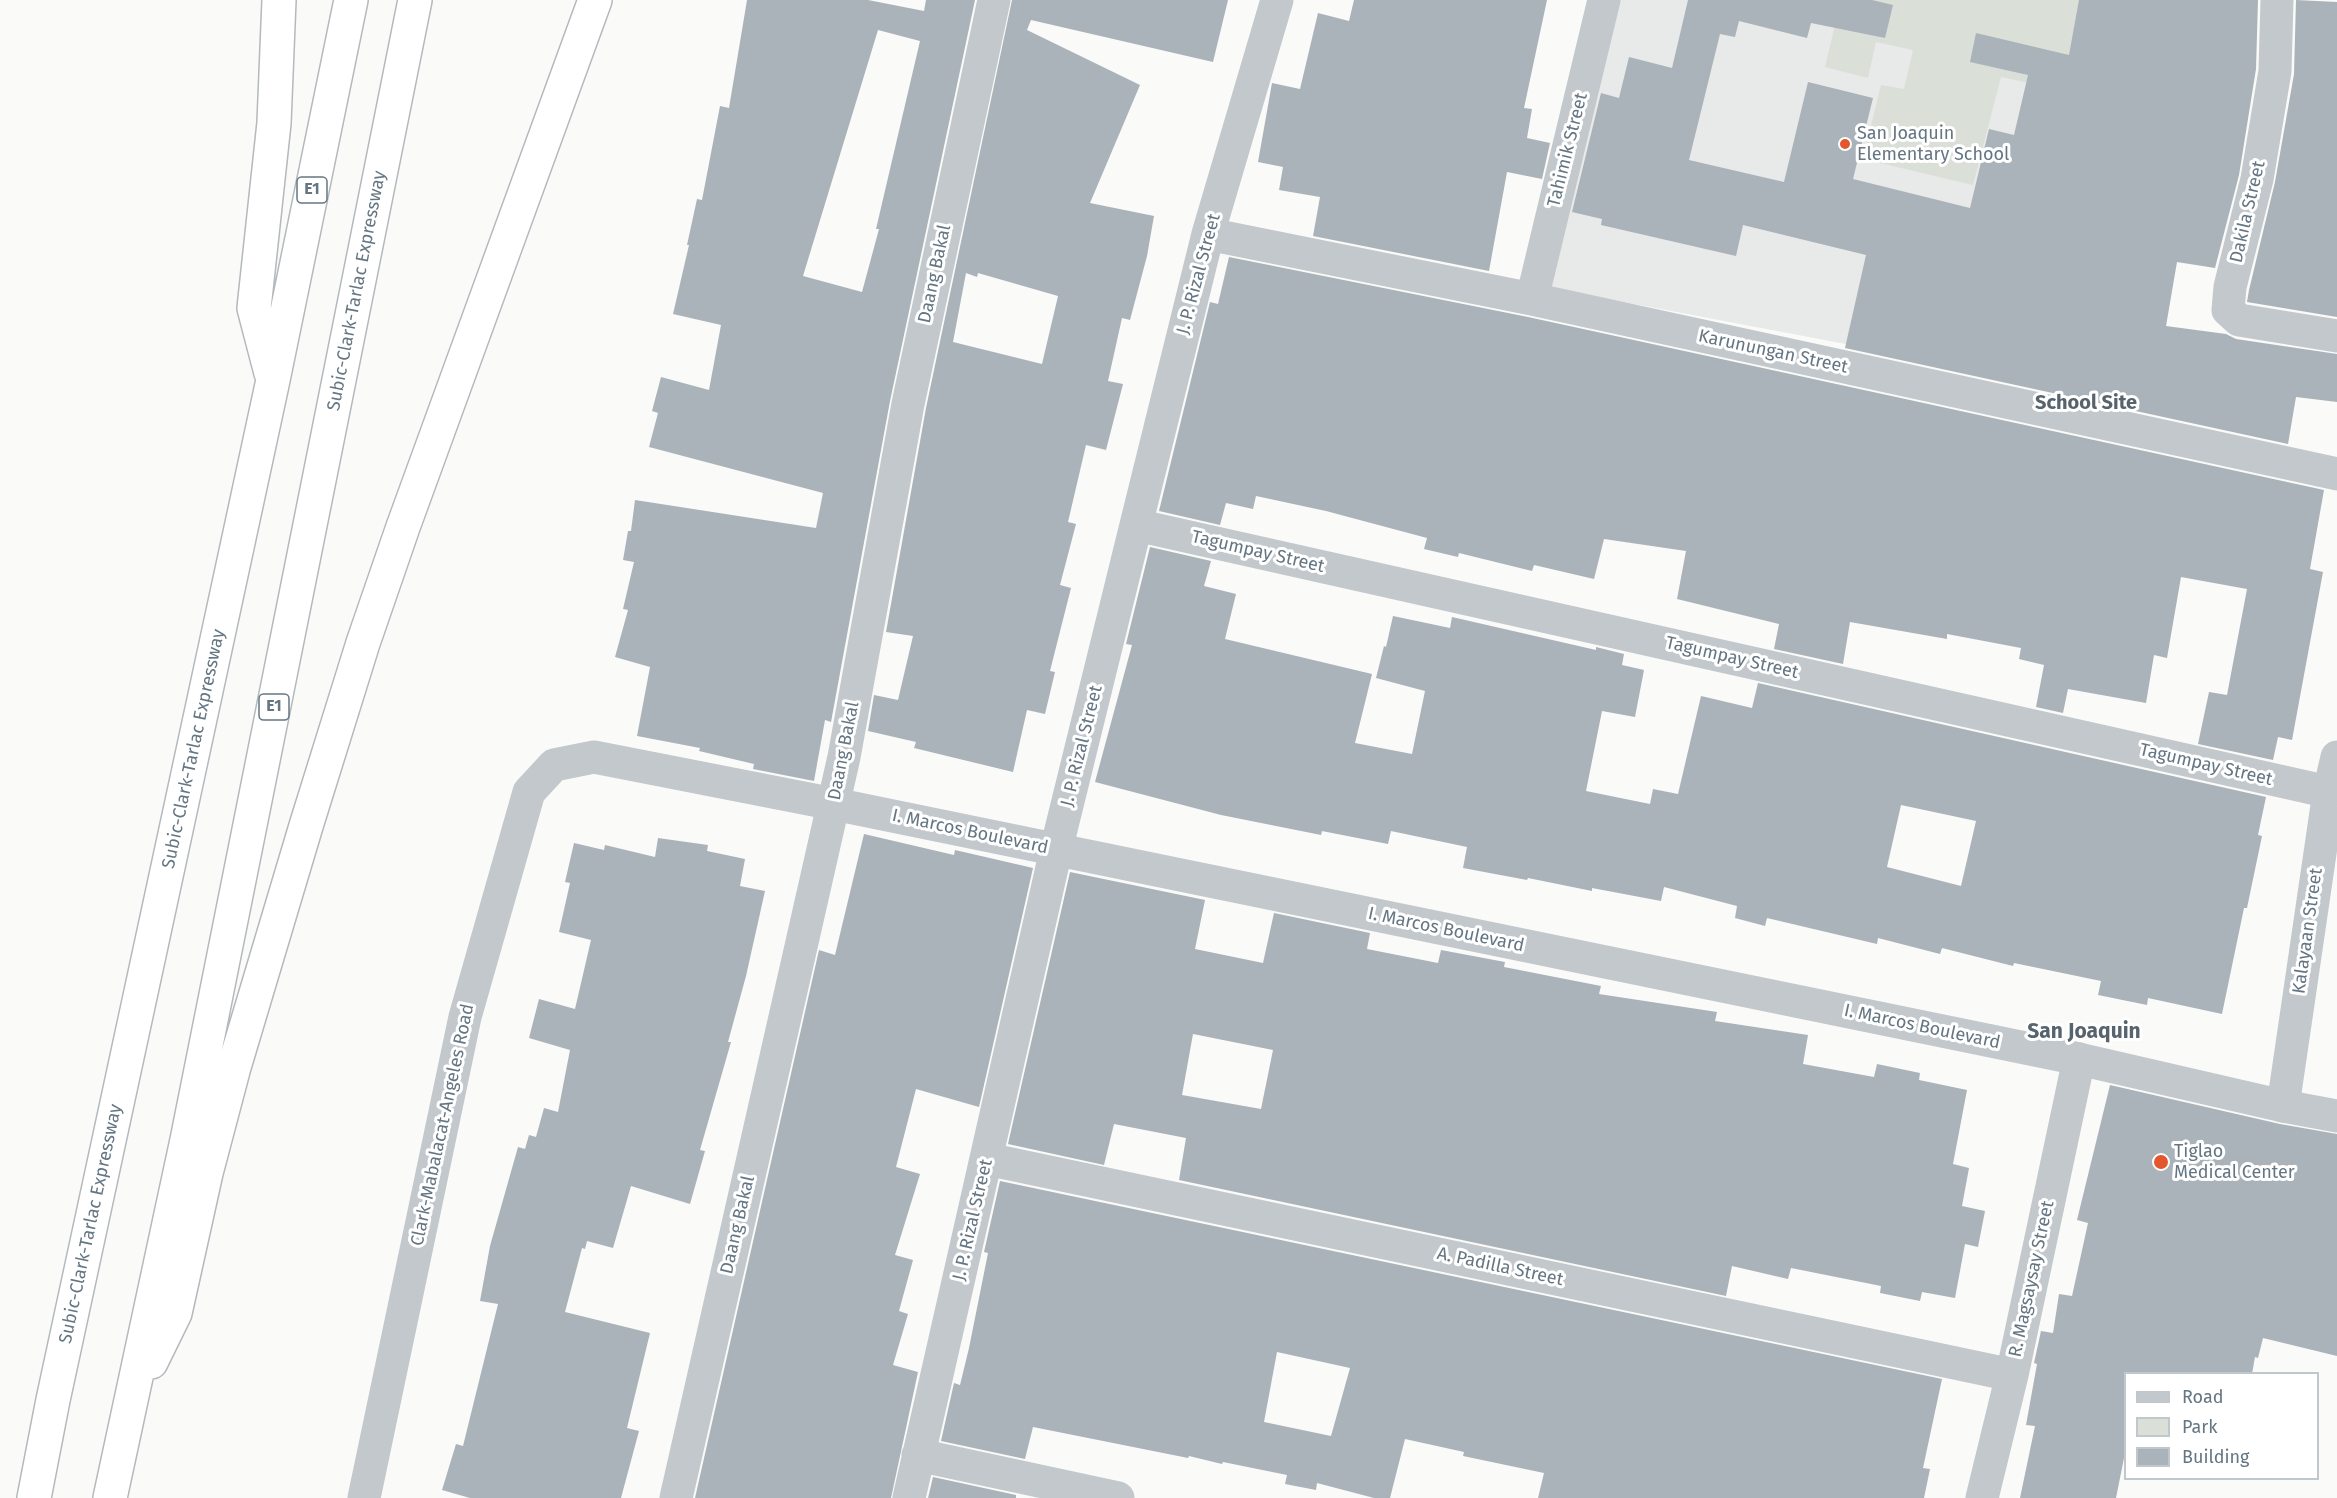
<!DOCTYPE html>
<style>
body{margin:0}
#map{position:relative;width:2337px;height:1498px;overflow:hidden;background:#fafaf8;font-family:"Fira Sans",sans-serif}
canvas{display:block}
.legend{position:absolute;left:2124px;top:1372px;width:195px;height:108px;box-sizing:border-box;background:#fff;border:2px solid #c1c8cd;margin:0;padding:8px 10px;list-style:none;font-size:18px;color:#657683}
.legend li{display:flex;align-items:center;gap:12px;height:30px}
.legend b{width:30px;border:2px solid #c1c8cd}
</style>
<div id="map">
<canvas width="2337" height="1498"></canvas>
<ul class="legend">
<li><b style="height:8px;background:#c3c8cc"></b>Road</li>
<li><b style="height:16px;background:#dadfd7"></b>Park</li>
<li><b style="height:16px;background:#aab3b9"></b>Building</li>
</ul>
</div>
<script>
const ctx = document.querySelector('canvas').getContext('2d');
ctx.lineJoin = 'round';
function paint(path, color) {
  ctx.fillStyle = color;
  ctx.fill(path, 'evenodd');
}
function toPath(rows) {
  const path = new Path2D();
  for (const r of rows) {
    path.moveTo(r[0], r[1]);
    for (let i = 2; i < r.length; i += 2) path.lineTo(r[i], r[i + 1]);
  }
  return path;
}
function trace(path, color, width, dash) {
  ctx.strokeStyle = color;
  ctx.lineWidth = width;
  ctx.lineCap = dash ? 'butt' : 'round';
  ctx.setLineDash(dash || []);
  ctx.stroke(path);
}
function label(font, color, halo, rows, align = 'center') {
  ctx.font = font + ' "Fira Sans",sans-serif';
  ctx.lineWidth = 6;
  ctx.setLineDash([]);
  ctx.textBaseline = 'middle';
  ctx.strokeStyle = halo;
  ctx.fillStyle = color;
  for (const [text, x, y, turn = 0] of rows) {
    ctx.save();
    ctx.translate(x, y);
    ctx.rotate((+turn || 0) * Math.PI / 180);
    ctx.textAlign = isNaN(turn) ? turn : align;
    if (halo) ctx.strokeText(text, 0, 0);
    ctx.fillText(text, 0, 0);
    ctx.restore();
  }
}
const built = toPath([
 [1616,0,2132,0,2067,386,1550,288]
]);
const green = toPath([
 [1841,0,2102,0,2085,95,2001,77,1973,185,1863,159,1881,85,1904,89,1913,50,1876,42,1868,78,1825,67]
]);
const building = toPath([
 [747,0,868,0,924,11,926,0,975,0,890,401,831,722,825,720,814,781,753,769,754,764,699,751,700,748,637,736,650,667,615,657,628,610,623,609,634,562,623,560,628,531,631,531,635,500,816,528,823,493,649,447,658,413,652,411,661,377,709,390,721,325,673,314,689,245,687,245,697,199,702,200,720,106,729,108],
 [878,30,920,41,876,229,879,229,862,292,803,276],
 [1012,0,1228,0,1213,62,1031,20,1027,30,1140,85,1090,203,1154,216,1147,256,1130,320,1122,318,1108,381,1123,384,1106,450,1086,445,1068,522,1076,524,1060,585,1071,588,1050,671,1055,672,1045,714,1027,710,1013,772,914,748,916,742,868,731,874,695,898,700,913,636,886,632,926,408],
 [966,273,977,277,978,273,1058,296,1042,364,953,342],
 [1354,0,1547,0,1524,108,1532,109,1527,138,1550,143,1542,179,1507,172,1489,271,1313,236,1320,197,1279,190,1283,167,1258,162,1272,83,1300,89,1318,13,1349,21],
 [1688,0,1872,0,1893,5,1885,38,1811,23,1807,38,1739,21,1735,37,1720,34,1689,160,1784,182,1808,82,1873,98,1853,179,1970,208,1989,129,2014,135,2028,75,1970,62,1976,33,2069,55,2079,0,2258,0,2256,69,2239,175,2215,268,2177,262,2166,326,2226,334,2236,339,2337,354,2337,402,2296,397,2288,444,1845,348,1866,255,1743,225,1736,256,1601,225,1602,219,1572,212,1601,93,1619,98,1629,57,1672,68],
 [2296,0,2337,2,2337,317,2247,302,2249,290,2275,182,2294,74],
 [1229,257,1528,317,2324,490,2310,569,2323,572,2292,740,2278,737,2273,760,2198,744,2209,692,2227,695,2247,589,2181,577,2167,658,2154,655,2146,703,2068,689,2063,713,2036,707,2044,665,2019,659,2021,648,1947,634,1947,639,1850,622,1843,664,1774,649,1779,624,1677,599,1686,551,1604,539,1594,579,1534,565,1532,571,1459,553,1458,557,1424,549,1427,538,1326,511,1256,496,1253,509,1226,503,1220,525,1159,511,1210,302,1218,304],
 [1150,547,1211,561,1204,586,1236,594,1225,639,1372,674,1355,743,1412,754,1425,691,1376,678,1384,646,1386,647,1393,616,1450,628,1452,617,1596,650,1596,647,1624,654,1622,665,1644,670,1635,717,1602,711,1586,791,1650,804,1653,789,1678,794,1701,696,1752,708,1758,683,2266,797,2258,835,2262,836,2247,908,2244,908,2222,1014,2148,998,2147,1005,2098,995,2101,981,2014,963,2013,966,1942,948,1940,954,1878,938,1877,944,1767,918,1765,926,1735,918,1737,906,1664,887,1661,901,1592,888,1592,891,1528,878,1527,880,1463,868,1467,847,1391,831,1388,844,1322,831,1321,835,1221,815,1095,782,1132,645,1126,644],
 [1901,805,1976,821,1961,886,1887,867],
 [864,834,954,855,955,850,1033,868,979,1107,916,1089,896,1167,920,1174,895,1255,913,1260,899,1311,908,1314,893,1365,918,1372,891,1498,695,1498,819,950,835,955],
 [658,838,708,845,707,851,745,859,740,886,765,891,746,976,728,1042,731,1042,700,1150,705,1151,690,1204,631,1186,613,1248,587,1241,585,1249,582,1248,565,1312,650,1333,627,1428,639,1431,621,1498,470,1498,442,1490,456,1444,463,1446,498,1304,480,1301,490,1246,518,1147,525,1149,529,1135,536,1137,544,1108,558,1112,570,1050,529,1038,539,999,575,1009,591,940,559,932,570,883,565,882,574,843,604,850,605,845,655,857],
 [1070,872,1205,900,1195,949,1263,963,1274,913,1370,933,1367,949,1438,963,1441,950,1505,962,1504,967,1601,986,1599,994,1717,1012,1715,1021,1808,1035,1803,1064,1874,1077,1877,1064,1920,1073,1919,1080,1967,1090,1953,1164,1969,1168,1962,1206,1985,1211,1978,1247,1965,1244,1955,1298,1922,1292,1920,1301,1880,1293,1881,1286,1791,1268,1788,1279,1732,1266,1726,1296,1179,1180,1186,1138,1114,1124,1104,1165,1008,1144],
 [1193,1034,1273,1050,1261,1109,1182,1095],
 [2110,1085,2280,1124,2337,1134,2337,1356,2263,1338,2258,1358,2255,1357,2252,1374,2126,1374,2126,1448,2116,1498,2020,1498,2035,1426,2026,1425,2037,1364,2034,1363,2041,1331,2053,1333,2059,1294,2072,1296,2088,1223,2077,1220],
 [1000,1181,1942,1379,1923,1468,1930,1469,1924,1498,1538,1498,1544,1473,1463,1456,1464,1452,1405,1439,1390,1498,1374,1498,1317,1483,1316,1490,1285,1484,1287,1475,1223,1462,1222,1464,1189,1456,1188,1458,1033,1427,1025,1459,941,1441,954,1383,960,1385,969,1348,988,1253,984,1252],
 [1277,1352,1350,1368,1331,1436,1264,1422],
 [933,1477,1016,1495,1016,1498,928,1498]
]);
const minor = toPath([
 [2277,0,2275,71,2257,179,2230,287,2228,310,2239,320,2337,336],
 [1208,234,1532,299,2337,474],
 [1532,299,1604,0],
 [1136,525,2329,792],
 [2283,1106,2329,792,2337,757],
 [987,1159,2012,1375],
 [918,1455,1118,1498],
 [676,1498,844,757,908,404,994,0],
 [909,1498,1056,850,1136,525,1208,234,1277,0],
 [1982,1498,2012,1375,2079,1059]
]);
const tertiary = toPath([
 [364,1498,465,1017,529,792,554,765,594,757,834,804,2079,1059,2283,1106,2337,1116]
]);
const motorway = toPath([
 [271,373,254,308,274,123,279,0],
 [151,1362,175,1313,206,1173,234,1067,306,826,363,643,403,527,595,0],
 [34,1498,53,1400,273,380,351,0],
 [110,1498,187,1140,415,0]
]);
const markers = [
 [1845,144,6,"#e4572e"],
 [2161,1162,8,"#e4572e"]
];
const shields = [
 [312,190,30],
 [274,707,30]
];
const shieldNames = [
 ["E1",312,190],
 ["E1",274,707]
];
const poiNames = [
 ["San Joaquin",1857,134],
 ["Elementary School",1857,155],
 ["Tiglao",2174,1152],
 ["Medical Center",2174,1173]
];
const streetNames = [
 ["Tahimik Street",1568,150,-76],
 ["Dakila Street",2248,212,-77],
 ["Daang Bakal",935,274,-78],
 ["J. P. Rizal Street",1199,274,-75],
 ["Subic-Clark-Tarlac Expressway",357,291,-79],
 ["Karunungan Street",1773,352,12],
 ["Tagumpay Street",1258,552,13],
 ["Tagumpay Street",1732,658,13],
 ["J. P. Rizal Street",1082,746,-76],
 ["Subic-Clark-Tarlac Expressway",194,749,-78],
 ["Daang Bakal",844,751,-79],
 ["Tagumpay Street",2206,765,13],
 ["I. Marcos Boulevard",970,832,12],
 ["I. Marcos Boulevard",1446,930,12],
 ["Kalayaan Street",2308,931,-82],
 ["I. Marcos Boulevard",1922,1027,12],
 ["Clark-Mabalacat-Angeles Road",443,1125,-78],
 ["J. P. Rizal Street",973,1220,-77],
 ["Subic-Clark-Tarlac Expressway",91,1224,-78],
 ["Daang Bakal",738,1225,-77],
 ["A. Padilla Street",1500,1267,12],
 ["R. Magsaysay Street",2032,1279,-78]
];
const neighbourhoodNames = [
 ["School Site",2086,403]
];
const quarterNames = [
 ["San Joaquin",2084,1032]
];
paint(built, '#e8e9e9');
paint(green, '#dadfd7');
paint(building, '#aab3b9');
trace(motorway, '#b4b9bd', 36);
trace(minor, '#c3c8cc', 33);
trace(tertiary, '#c3c8cc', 33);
trace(motorway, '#fff', 33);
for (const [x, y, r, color] of markers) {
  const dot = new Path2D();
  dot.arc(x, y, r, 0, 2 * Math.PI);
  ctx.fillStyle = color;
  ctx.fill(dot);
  trace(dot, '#fff', 2);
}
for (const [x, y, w] of shields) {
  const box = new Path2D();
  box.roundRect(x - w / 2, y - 13, w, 26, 4.5);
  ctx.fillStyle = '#fff';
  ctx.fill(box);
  trace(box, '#657683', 1.5);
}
label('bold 16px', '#657683', null, shieldNames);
label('18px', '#657683', '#fff', poiNames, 'left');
label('18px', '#657683', '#fff', streetNames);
label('bold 20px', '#57646e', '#fff', neighbourhoodNames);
label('bold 21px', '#57646e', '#fff', quarterNames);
</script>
